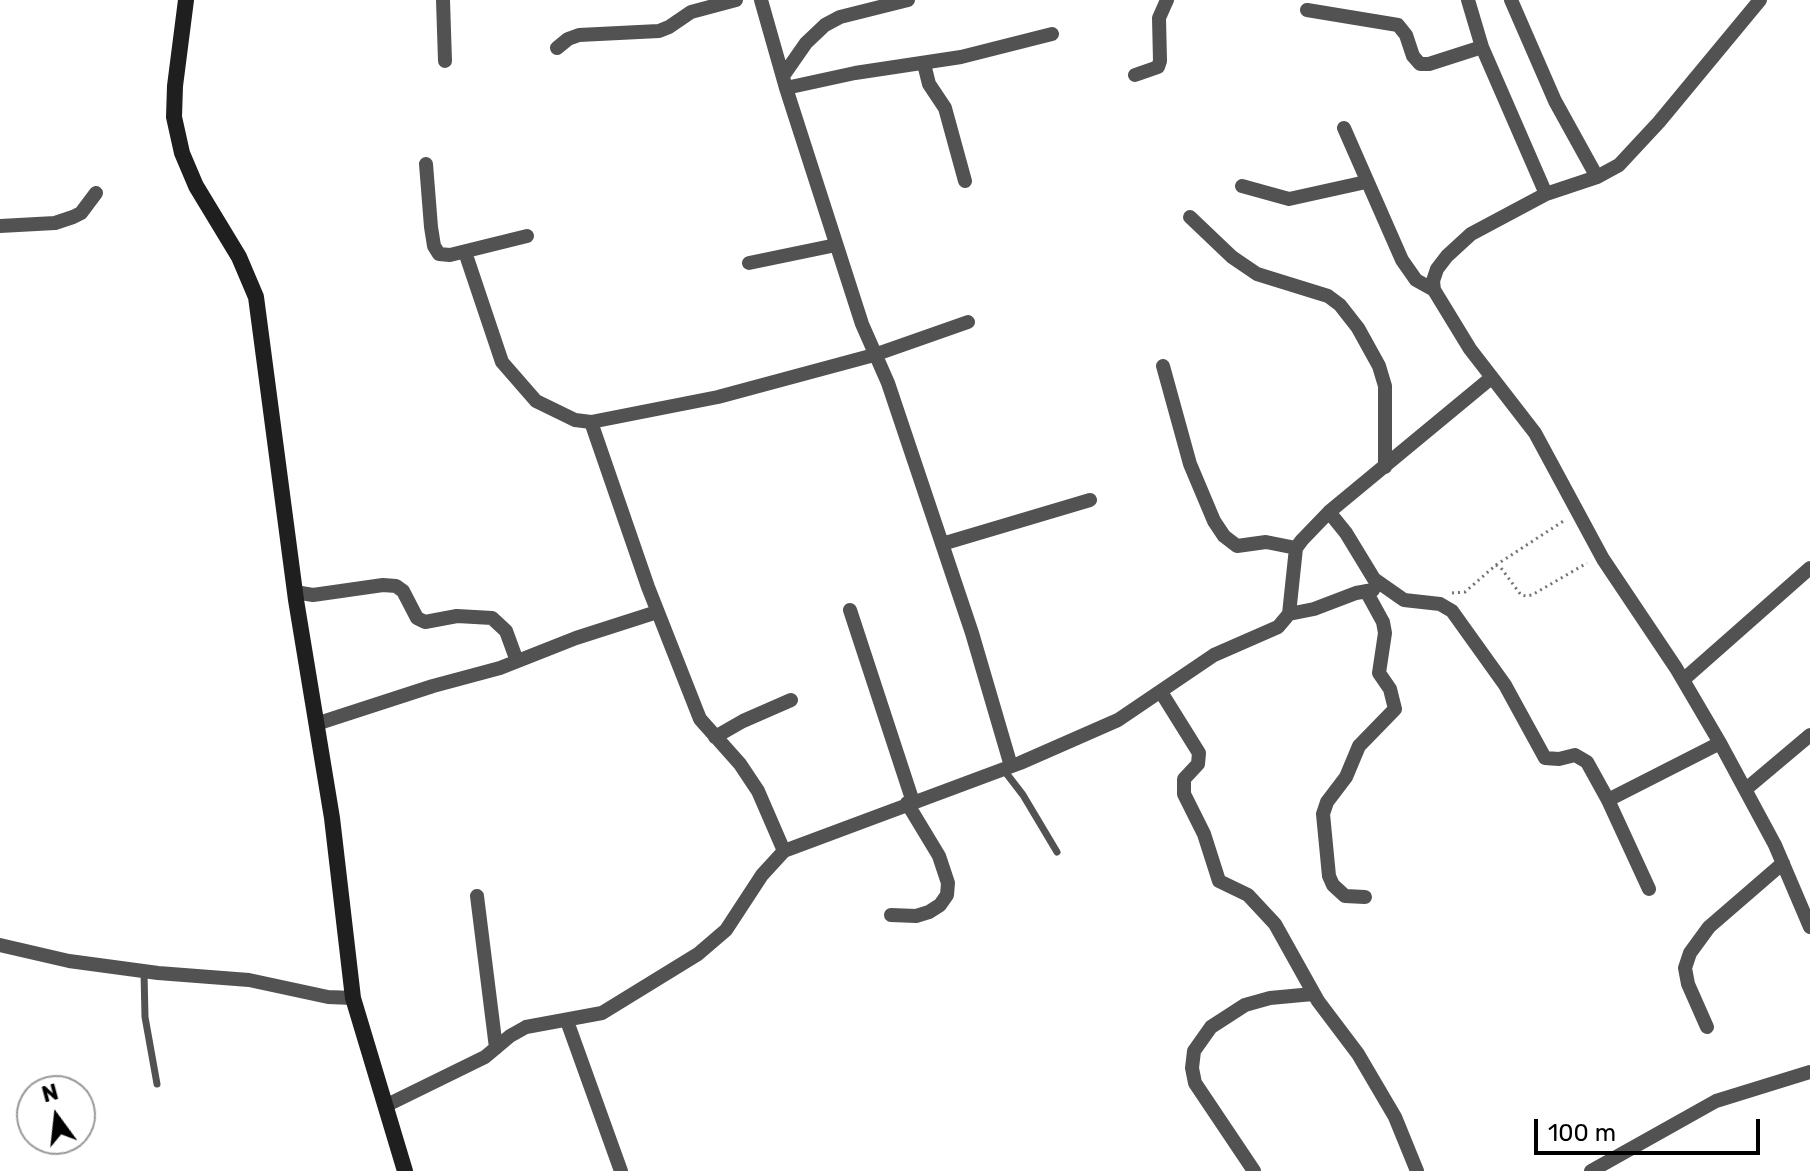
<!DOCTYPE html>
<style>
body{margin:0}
#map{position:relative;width:1810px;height:1171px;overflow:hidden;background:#fff;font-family:Rubik,sans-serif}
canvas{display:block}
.north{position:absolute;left:16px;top:1075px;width:80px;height:80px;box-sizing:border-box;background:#fff;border:2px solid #999;border-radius:50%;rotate:345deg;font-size:22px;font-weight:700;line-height:32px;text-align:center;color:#000}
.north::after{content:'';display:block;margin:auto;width:28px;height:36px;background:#000;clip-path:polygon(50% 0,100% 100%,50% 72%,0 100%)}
.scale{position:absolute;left:1534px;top:1119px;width:226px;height:36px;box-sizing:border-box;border:4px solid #000;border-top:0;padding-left:10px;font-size:24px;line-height:28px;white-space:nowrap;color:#000;-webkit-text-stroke:6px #fff;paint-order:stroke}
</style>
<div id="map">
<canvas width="1810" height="1171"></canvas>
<div class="north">N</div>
<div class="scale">100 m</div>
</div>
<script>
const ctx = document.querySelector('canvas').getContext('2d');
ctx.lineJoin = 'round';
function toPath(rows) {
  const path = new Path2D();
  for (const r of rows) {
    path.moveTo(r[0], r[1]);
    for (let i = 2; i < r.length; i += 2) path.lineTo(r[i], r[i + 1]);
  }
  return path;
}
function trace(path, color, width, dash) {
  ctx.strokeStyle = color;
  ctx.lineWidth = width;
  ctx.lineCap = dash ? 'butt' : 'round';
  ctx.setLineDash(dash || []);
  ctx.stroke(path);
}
const path = toPath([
 [1496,565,1501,568,1521,595,1526,596,1532,595,1587,563],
 [1452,593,1465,592,1496,565,1565,520]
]);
const lane = toPath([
 [1003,769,1023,795,1057,852],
 [144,972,145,1017,157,1084]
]);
const street = toPath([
 [443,0,445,61],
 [761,0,786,88,862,324,888,383,972,633,1011,766],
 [1468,0,1482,47,1546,194],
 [1511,0,1555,101,1597,177],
 [1760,0,1659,122,1619,165,1597,177,1546,194,1471,234,1447,256,1437,269,1433,281,1434,290,1470,349,1535,433,1603,559,1676,668,1720,743,1775,845,1810,927],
 [1307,10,1398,25,1406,35,1413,56,1420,64,1429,64,1482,47],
 [557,48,568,39,579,35,659,31,669,27,691,12,736,0],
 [924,64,929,84,945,108,965,181],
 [1135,75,1158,67,1160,61,1159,18,1167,0],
 [783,76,806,43,825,25,840,17,908,0],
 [786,88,855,73,961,57,1052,34],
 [1344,128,1402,260,1416,280,1434,290],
 [426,164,431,227,434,246,439,254,450,255,527,236],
 [1242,186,1289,199,1366,182],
 [1190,217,1232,257,1257,274,1328,296,1340,305,1358,328,1379,366,1385,386,1385,467],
 [0,226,55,223,73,217,81,213,96,193],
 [465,252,502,362,536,401,575,420,591,422,718,397,874,355,968,322],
 [749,263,836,245],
 [1163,366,1190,464,1214,521,1224,536,1237,546,1266,542,1296,548],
 [591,422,648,587,700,719,740,764,758,791,784,851],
 [1329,512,1346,533,1374,579,1404,600,1440,604,1452,611,1505,685,1545,758,1559,759,1575,755,1587,762,1608,800,1649,889],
 [942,544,1090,500],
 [295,592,313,595,383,585,396,586,403,591,417,618,425,622,457,616,492,618,506,631,517,661],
 [850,610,913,802],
 [1289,614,1314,609,1356,593,1373,590],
 [1683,680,1810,568],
 [1161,692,1199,753,1198,764,1184,779,1184,794,1204,834,1219,881,1248,895,1275,924,1318,1001,1358,1054,1395,1117,1417,1171],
 [316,724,433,686,500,668,576,638,657,612],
 [715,737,743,721,791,700],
 [1746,789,1810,735],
 [1608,800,1720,743],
 [477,896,496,1048],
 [1365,897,1345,896,1333,885,1329,876,1323,814,1327,802,1346,777,1359,746,1395,709,1390,689,1379,673,1385,633,1383,622,1366,591],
 [891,915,916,916,929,912,940,905,947,895,948,883,939,856,907,803],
 [0,945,69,961,158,973,249,980,328,997,353,998],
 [567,1021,621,1171],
 [1707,1027,1688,984,1685,968,1690,953,1709,927,1783,863],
 [385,1106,485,1057,510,1036,526,1027,602,1013,698,954,726,930,762,875,784,851,1020,763,1118,720,1214,655,1278,627,1289,614,1296,548,1302,540,1329,512,1491,378],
 [1254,1171,1195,1083,1192,1068,1194,1051,1211,1027,1245,1005,1270,998,1313,994],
 [1591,1171,1716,1101,1810,1072]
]);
const secondary = toPath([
 [186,0,175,86,174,117,182,153,196,186,239,257,256,297,296,600,332,818,353,998,405,1171]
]);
trace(path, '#747474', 3, [2, 4]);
trace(lane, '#525252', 7);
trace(street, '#525252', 14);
trace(secondary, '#1f1f1f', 16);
</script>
